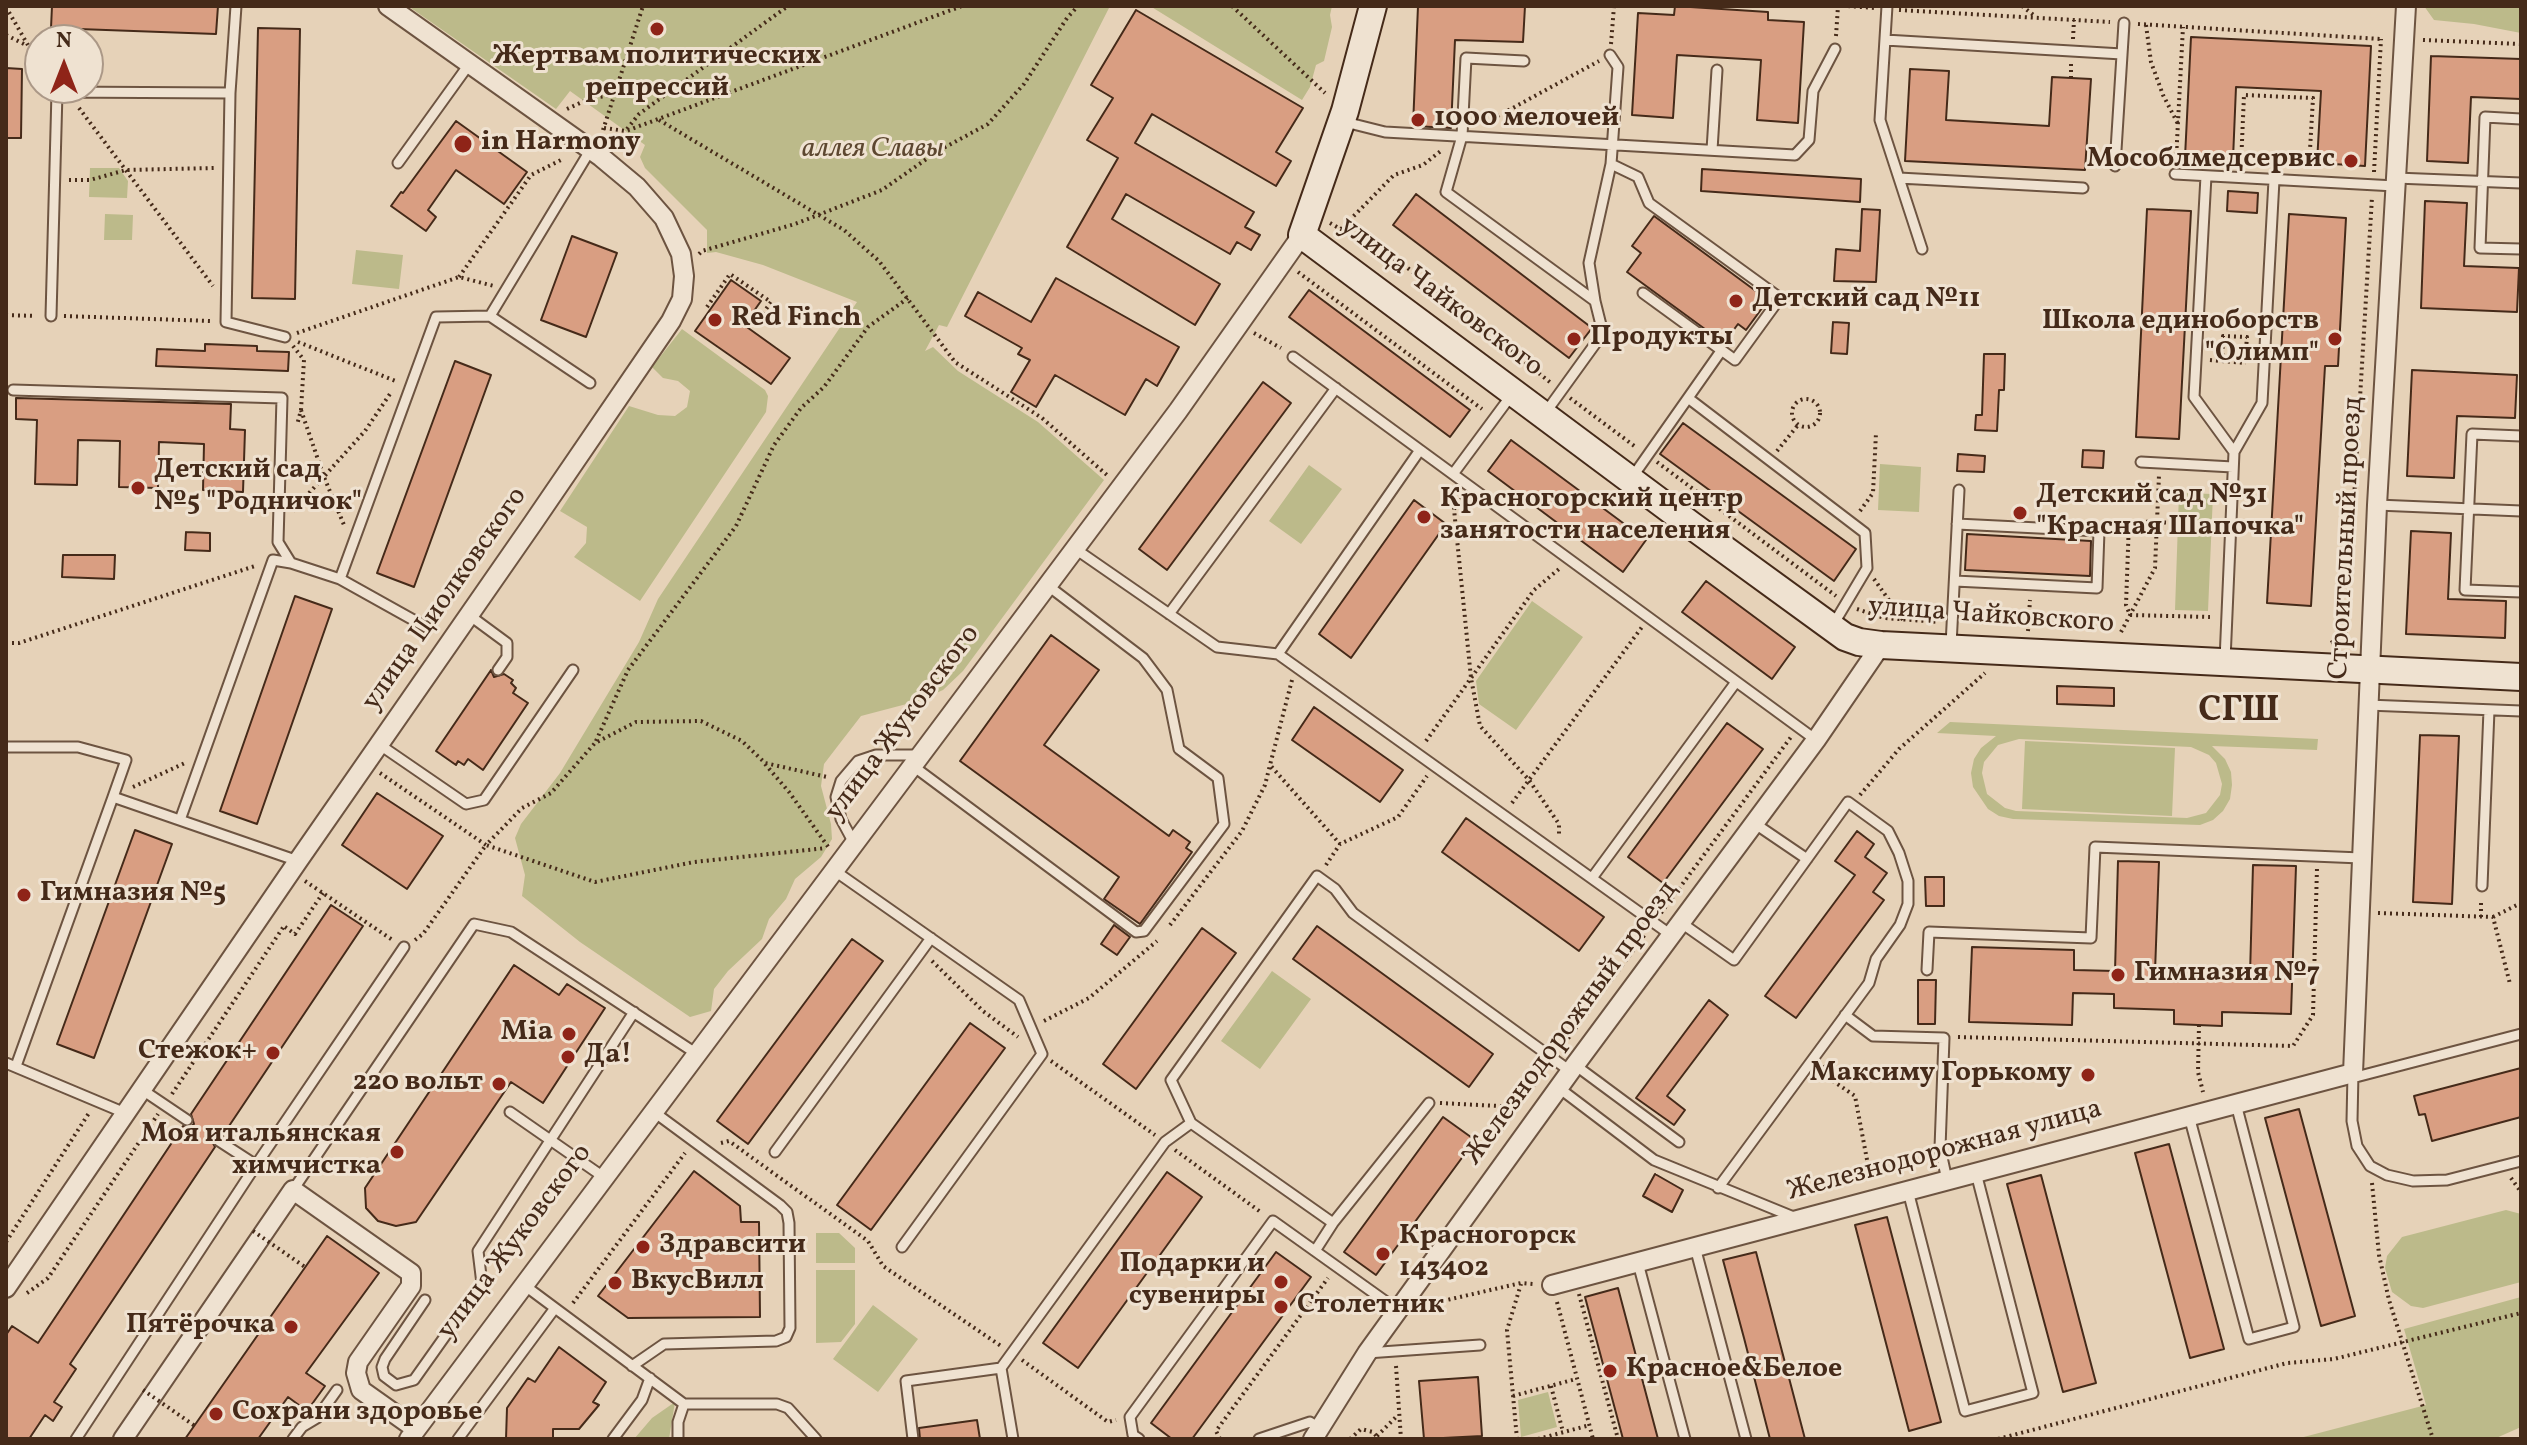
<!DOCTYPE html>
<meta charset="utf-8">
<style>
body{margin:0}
#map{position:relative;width:2527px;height:1445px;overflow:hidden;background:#e6d2b8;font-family:Vollkorn,serif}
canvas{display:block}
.frame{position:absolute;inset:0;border:8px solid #452a19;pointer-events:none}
.north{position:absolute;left:24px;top:24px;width:80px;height:80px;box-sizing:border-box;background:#efe2d1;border:2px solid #ab9887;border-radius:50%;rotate:0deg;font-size:22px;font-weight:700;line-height:32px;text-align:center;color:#452a19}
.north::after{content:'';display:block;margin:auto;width:28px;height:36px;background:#8f2418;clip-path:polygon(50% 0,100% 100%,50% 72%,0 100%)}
</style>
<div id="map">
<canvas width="2527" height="1445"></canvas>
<div class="frame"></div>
<div class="north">N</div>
</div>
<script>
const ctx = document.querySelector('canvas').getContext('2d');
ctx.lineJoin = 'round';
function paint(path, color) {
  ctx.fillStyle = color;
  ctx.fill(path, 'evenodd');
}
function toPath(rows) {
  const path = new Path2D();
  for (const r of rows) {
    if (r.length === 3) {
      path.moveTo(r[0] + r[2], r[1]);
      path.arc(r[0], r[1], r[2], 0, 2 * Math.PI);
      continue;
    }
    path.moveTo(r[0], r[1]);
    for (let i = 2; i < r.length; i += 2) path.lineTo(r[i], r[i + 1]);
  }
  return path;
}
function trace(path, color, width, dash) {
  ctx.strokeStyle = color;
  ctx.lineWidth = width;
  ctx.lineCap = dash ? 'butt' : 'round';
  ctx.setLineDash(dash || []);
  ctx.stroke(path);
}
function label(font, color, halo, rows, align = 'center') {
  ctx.font = font + ' Vollkorn,serif';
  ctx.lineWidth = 6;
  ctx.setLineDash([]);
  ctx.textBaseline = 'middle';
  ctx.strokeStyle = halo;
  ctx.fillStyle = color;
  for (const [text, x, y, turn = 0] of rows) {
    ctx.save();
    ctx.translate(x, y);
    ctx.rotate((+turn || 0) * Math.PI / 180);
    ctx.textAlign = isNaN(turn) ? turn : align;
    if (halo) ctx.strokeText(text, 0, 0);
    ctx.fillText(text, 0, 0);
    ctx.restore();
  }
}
const green = toPath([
 [408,6,1110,6,947,327,939,325,925,351,933,347,958,371,1038,422,1104,480,963,671,943,690,918,701,861,716,837,747,824,764,821,786,831,824,832,839,821,857,795,879,786,899,769,919,762,939,728,971,714,989,711,1011,690,1017,580,942,522,896,525,875,515,838,521,824,560,773,639,642,658,599,857,302,763,265,716,252,707,253,707,230,645,168,640,157,645,145,570,91,556,109],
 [1150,6,1332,6,1330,15,1332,27,1324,61,1316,65,1310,87,1302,100],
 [2424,6,2521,6,2521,33,2474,24,2434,20],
 [90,168,119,168,128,181,127,198,89,197],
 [105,214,133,215,132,240,104,240],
 [356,250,403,255,399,289,352,284],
 [682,329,765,390,768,396,766,412,640,601,574,557,586,543,587,527,560,511,629,406,658,415,675,416,687,407,690,391,678,381,663,378,652,367],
 [1880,464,1921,467,1919,512,1878,510],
 [1309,465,1342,489,1301,544,1269,521],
 [2179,493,2213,494,2208,611,2175,610],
 [1532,601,1583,637,1516,730,1479,704,1476,681],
 [1950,722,2318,739,2317,750,2212,746,2225,759,2231,772,2232,785,2230,799,2223,811,2213,820,2200,825,2013,819,1999,816,1988,809,1973,787,1971,773,1974,759,1981,748,1996,736,1937,733],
 [2019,739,2191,747,2209,755,2216,763,2222,784,2220,795,2206,813,2187,818,2016,811,2005,808,1987,794,1982,773,1984,762,1998,745],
 [2025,741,2175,748,2172,816,2022,809],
 [1272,971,1311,999,1260,1069,1221,1041],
 [2506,1210,2521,1214,2521,1282,2423,1308,2411,1306,2392,1292,2385,1268,2387,1256,2402,1237],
 [816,1233,839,1233,855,1248,855,1263,816,1263],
 [816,1270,855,1270,855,1324,841,1342,816,1343],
 [2521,1297,2521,1427,2494,1439,2296,1439,2426,1405,2404,1329],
 [873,1305,918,1339,878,1392,833,1359],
 [1548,1392,1557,1427,1521,1437,1518,1400],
 [675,1402,669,1439,634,1439,652,1418]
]);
const building = toPath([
 [52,6,218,6,216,34,51,28,52,6],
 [1418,6,1525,6,1523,42,1455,40,1451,128,1413,126,1418,6],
 [1675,6,1768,12,1768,20,1804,22,1798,123,1757,120,1761,60,1677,55,1673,118,1632,115,1638,13,1674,15,1675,6],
 [1136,10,1303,108,1276,152,1291,161,1276,186,1152,114,1135,143,1254,212,1245,227,1260,235,1251,250,1237,242,1230,254,1126,194,1112,219,1220,284,1195,325,1067,247,1118,158,1087,140,1113,98,1091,85,1136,10],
 [258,28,300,29,295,299,252,298,258,28],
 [2191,37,2371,46,2365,166,2317,163,2321,91,2236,87,2233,159,2185,157,2191,37],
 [2431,56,2521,59,2521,99,2471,97,2468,163,2427,161,2431,56],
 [6,68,22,69,21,138,6,138,6,68],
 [1910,69,1949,71,1946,120,2049,126,2052,77,2091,79,2085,170,1905,161,1910,69],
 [456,121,527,172,504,204,456,170,428,210,436,217,426,231,391,206,401,192,403,193,456,121],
 [1702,169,1861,179,1860,202,1701,191,1702,169],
 [2228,191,2258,193,2257,213,2227,211,2228,191],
 [1416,194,1592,328,1569,358,1393,225,1416,194],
 [2425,201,2467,203,2464,266,2519,268,2517,312,2421,308,2425,201],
 [1862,209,1880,210,1876,282,1834,281,1836,249,1860,251,1862,209],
 [2147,209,2191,211,2179,439,2136,437,2147,209],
 [2289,214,2346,218,2338,366,2325,366,2311,606,2267,603,2289,214],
 [1654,216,1768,300,1746,330,1738,324,1724,343,1627,272,1641,253,1632,246,1654,216],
 [572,236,617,253,586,337,541,320,572,236],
 [1056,278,1179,347,1157,386,1146,379,1125,415,1055,375,1036,407,1011,392,1030,360,1018,354,1022,348,965,316,978,292,1031,322,1056,278],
 [731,280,761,301,744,325,790,358,771,384,695,331,731,280],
 [1309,290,1470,410,1450,437,1289,317,1309,290],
 [1833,322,1849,323,1847,354,1831,353,1833,322],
 [205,344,257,346,257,351,289,352,288,371,156,366,157,349,205,351,205,344],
 [1984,354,2005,354,2004,390,1999,390,1997,431,1975,430,1976,415,1982,415,1984,354],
 [455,361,491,375,414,587,377,573,455,361],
 [2412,370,2517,375,2515,418,2457,416,2454,478,2407,476,2412,370],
 [1263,382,1291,403,1167,570,1139,549,1263,382],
 [16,398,231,404,230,429,245,430,243,492,203,490,204,444,159,442,158,488,119,487,120,441,78,440,77,485,35,484,37,420,16,419,16,398],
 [1683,423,1856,549,1834,581,1660,454,1683,423],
 [1511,440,1646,540,1623,572,1488,471,1511,440],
 [2083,450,2104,451,2103,468,2082,467,2083,450],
 [1958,454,1985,456,1984,472,1957,471,1958,454],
 [1414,500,1446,524,1351,658,1319,634,1414,500],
 [2411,531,2451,533,2448,599,2506,601,2505,638,2406,634,2411,531],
 [186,532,210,533,210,551,185,550,186,532],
 [1967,534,2091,541,2090,576,1965,570,1967,534],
 [63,555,115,555,114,579,62,577,63,555],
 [1706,581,1795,647,1772,679,1682,612,1706,581],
 [295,596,332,609,257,824,220,811,295,596],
 [1051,635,1099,670,1044,745,1169,836,1173,830,1190,842,1186,848,1192,852,1140,924,1104,899,1119,877,960,761,1051,635],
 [491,670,494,677,504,674,513,680,511,683,516,688,513,693,528,703,483,770,468,759,464,765,458,761,456,765,436,751,491,670],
 [2057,686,2114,688,2114,706,2057,704,2057,686],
 [1314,707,1403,770,1380,802,1292,740,1314,707],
 [1727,723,1763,749,1663,883,1628,857,1727,723],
 [2420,735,2459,736,2452,904,2413,902,2420,735],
 [377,793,443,836,407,889,342,845,377,793],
 [1466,818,1604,917,1579,951,1442,852,1466,818],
 [135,830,172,844,94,1058,57,1044,135,830],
 [1857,831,1874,844,1865,857,1887,873,1873,892,1884,900,1796,1018,1765,996,1855,875,1835,861,1857,831],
 [2118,861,2159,862,2155,972,2250,975,2253,865,2296,866,2291,1014,2222,1012,2222,1026,2174,1024,2174,1010,2114,1008,2114,994,2073,993,2072,1025,1969,1022,1972,947,2074,950,2074,970,2115,971,2118,861],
 [1925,877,1944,877,1944,906,1926,906,1925,877],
 [331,905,363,926,223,1135,213,1136,212,1141,215,1147,70,1364,76,1369,54,1402,62,1407,53,1421,45,1415,29,1439,6,1439,6,1335,12,1326,38,1343,183,1126,190,1127,194,1124,191,1114,331,905],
 [1114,925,1130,937,1117,955,1101,944,1114,925],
 [1317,926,1493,1054,1469,1087,1293,959,1317,926],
 [1202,928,1236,953,1136,1089,1103,1064,1202,928],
 [852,939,883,961,748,1144,717,1121,852,939],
 [514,965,559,995,567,984,605,1008,543,1103,511,1082,416,1222,396,1226,378,1221,366,1208,365,1188,514,965],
 [1918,980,1936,980,1935,1024,1918,1024,1918,980],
 [1709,1000,1728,1015,1667,1096,1685,1110,1674,1125,1636,1098,1709,1000],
 [970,1023,1005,1048,871,1230,837,1205,970,1023],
 [2521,1068,2521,1117,2432,1141,2425,1114,2419,1115,2414,1096,2521,1068],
 [2299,1109,2355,1316,2321,1326,2265,1118,2299,1109],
 [1443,1117,1475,1140,1376,1275,1344,1252,1443,1117],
 [2169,1144,2224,1349,2190,1358,2135,1153,2169,1144],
 [694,1171,740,1206,741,1222,759,1222,760,1317,628,1318,598,1296,694,1171],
 [1167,1172,1202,1197,1078,1368,1043,1343,1167,1172],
 [1655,1174,1683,1190,1672,1212,1643,1196,1655,1174],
 [2041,1175,2096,1383,2063,1392,2007,1184,2041,1175],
 [1887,1217,1941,1422,1909,1431,1855,1225,1887,1217],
 [327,1236,379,1273,306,1373,325,1386,307,1411,288,1397,258,1439,185,1439,327,1236],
 [1276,1252,1311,1277,1192,1439,1172,1439,1151,1423,1276,1252],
 [1756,1252,1805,1439,1770,1439,1744,1338,1723,1260,1756,1252],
 [1618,1288,1658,1439,1623,1439,1585,1297,1618,1288],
 [559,1347,606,1382,593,1402,599,1405,579,1429,553,1429,553,1439,506,1439,507,1408,528,1378,535,1382,559,1347],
 [1478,1377,1482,1436,1424,1439,1419,1381,1478,1377],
 [977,1420,980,1439,920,1439,919,1428,977,1420]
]);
const path = toPath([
 [1232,6,1325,93],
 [1848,6,1874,8],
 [2022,6,2036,17],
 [6,7,40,66],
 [1899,10,2110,22],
 [2138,24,2381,39],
 [2146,25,2151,62,2163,95,2178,124],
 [6,35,24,44],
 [1836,36,1838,6],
 [2073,39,2074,20],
 [2423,40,2521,44],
 [1611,44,1614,6],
 [2071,78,2071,64],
 [79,108,213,286],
 [567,109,591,98,614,95],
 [659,120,844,230,879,261,955,362,1042,418,1108,476],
 [1487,122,1599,61],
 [604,128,626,131,962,6],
 [627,129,639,114,788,6],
 [603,130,643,6],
 [2176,160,2183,27],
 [2241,165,2244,95,2313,98,2309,167],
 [2374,172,2381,39],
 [69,180,90,180,126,170,214,168],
 [1330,223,1404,265,1551,383],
 [1341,229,1394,175,1423,165,1442,150],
 [699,254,702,251,795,224,882,190,938,151,988,124,1024,84,1067,18,1078,6],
 [1298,272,1482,409],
 [459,277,531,175,561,160],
 [707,307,730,274,771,302,757,322,750,317],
 [6,315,36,316],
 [64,316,211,321],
 [297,333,459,277,494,286],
 [1254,333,1281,348],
 [298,342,398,382],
 [293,346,304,360,301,410,297,425],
 [2210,360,2246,363],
 [2222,361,2223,336,2247,337,2245,362],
 [1570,398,1637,448],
 [1806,413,14],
 [301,410,324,477,344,525],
 [1777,451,1798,425],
 [1657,462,1836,596],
 [1462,498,1454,509,1471,678,1480,726,1529,780,1559,824,1559,837],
 [293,511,365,431,392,391],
 [1860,511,1873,493,1876,433],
 [2178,523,2129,521,2126,605,2130,615,2210,617],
 [1874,579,1903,620],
 [1857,609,1884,618,1939,622],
 [2028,631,2030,600],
 [2121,632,2155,568,2159,475],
 [6,643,19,643,255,566],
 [2331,643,2346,633,2372,197],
 [1292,680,1270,765,1340,844],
 [596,741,628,670,736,526,774,445,801,408,824,387,868,327,908,298],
 [1426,741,1534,590,1559,569],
 [765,764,789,792,829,848],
 [380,773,486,845,522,808,551,793,595,743,636,722,701,721,742,741,765,763,827,777],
 [133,787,187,762],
 [1860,795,1899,749,1985,673],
 [1512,803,1642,627],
 [1326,865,1340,844,1398,817,1427,776],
 [305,881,394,941],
 [1661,913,1791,737],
 [2378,913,2493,917,2510,984],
 [2481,917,2481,900],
 [2493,917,2521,903],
 [1170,925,1242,831,1265,785,1270,765],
 [285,927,295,934,323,893],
 [415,940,423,934,486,845,595,882,694,862,826,848],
 [932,961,983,1011,1018,1037],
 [1044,1021,1089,998,1157,941],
 [2199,1025,2198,1072,2203,1092],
 [1958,1037,2293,1046,2313,1015,2317,868],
 [1561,1048,1646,933],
 [1051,1061,1155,1135],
 [1824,1065,1833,1081,1855,1096,1871,1181],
 [172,1094,284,926],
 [1440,1103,1518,1107],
 [1495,1139,1546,1068],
 [721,1143,729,1141,776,1175,868,1241,883,1266,1001,1346],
 [1175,1150,1262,1213],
 [2511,1178,2521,1192],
 [2372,1183,2379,1255,2389,1300,2432,1436],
 [6,1242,89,1113],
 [27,1293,48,1278,158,1114],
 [1579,1294,1618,1439],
 [1557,1302,1593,1439],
 [573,1303,685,1153],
 [1425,1305,1521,1283,1533,1284],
 [1022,1360,1108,1422,1116,1420],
 [1396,1366,1401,1439],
 [1551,1386,1563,1432],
 [1513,1396,1576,1379],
 [1377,1436,1398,1415],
 [1220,1439,1216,1431,1328,1278],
 [1350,1439,1361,1429,1373,1432,1379,1439],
 [1517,1439,1507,1330,1521,1284],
 [1538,1439,1590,1425],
 [1998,1439,2287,1363,2334,1359,2521,1313]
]);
const lane = toPath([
 [1887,6,1880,120,1922,249],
 [1885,40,2122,54],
 [1524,61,1466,58,1462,136,1446,192,1595,301,1603,333,1546,412],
 [230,93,226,322,285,337],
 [2521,119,2485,117,2480,248,2521,249],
 [1345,122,1385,132,1795,155,1809,140,1813,91,1835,49],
 [1712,150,1717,70],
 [398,163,470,63],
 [1611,164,1638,177,1649,203,1780,298,1735,360,1643,293],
 [2115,166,2124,23],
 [2175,174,2395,186],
 [2206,176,2194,397,2234,452,2225,660],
 [1899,178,2083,188],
 [2396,178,2521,183],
 [1595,301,1589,263,1611,164,1618,67,1610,55],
 [51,316,57,92,230,93,236,6],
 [490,316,590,383],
 [1293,357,1816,740],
 [13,390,282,398,278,542,291,563],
 [1688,398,1865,533,1867,568,1833,625],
 [2521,436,2472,434,2465,590,2521,592],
 [2234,452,2262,403,2274,180],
 [2141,462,2233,467],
 [1453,474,1513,393],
 [1631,479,1721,351],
 [2377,505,2521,511],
 [1074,548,1217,647,1278,654,1671,935],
 [1955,581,2097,588,2099,531,1957,524],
 [1169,614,1336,388],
 [469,615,507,643,507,657,498,670],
 [426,627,340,579,436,317,490,316,591,149],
 [1951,645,1959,490],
 [1278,654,1420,450],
 [2367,705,2521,711],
 [380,745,466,804,484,800,573,670],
 [6,747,78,747,126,760,113,797],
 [913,766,1136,932,1144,931,1224,824,1218,778,1179,749,1167,690,1143,658,1047,585],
 [180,820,273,560,291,563,340,579],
 [1754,823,1807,859],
 [855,845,841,819,836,797,841,781,858,761,876,755,919,755],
 [835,871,1019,1000,1042,1054,902,1247],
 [1592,878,1736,682],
 [2482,886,2489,710],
 [1680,922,1734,960,1848,802,1888,831,1899,853,1908,881,1908,904,1900,925,1876,959,1869,983,1718,1188],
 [1927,970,1929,932,2091,938,2095,847,2361,858],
 [1845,1015,1873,1036,1944,1038,1940,1148,1947,1180],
 [6,1063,125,1113],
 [1575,1065,1679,1142],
 [16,1066,113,797,298,861],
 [2353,1073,2352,1121,2357,1146,2370,1166,2387,1175,2413,1181,2447,1180,2521,1161],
 [2352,1078,2521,1034],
 [1559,1088,1654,1160,1796,1218],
 [141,1089,187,1120],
 [510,1112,605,1178],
 [2189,1116,2249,1339,2294,1327,2236,1104],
 [1191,1123,1171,1080,1317,876,1335,889,1353,913,1570,1071],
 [219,1141,256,1165],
 [775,1152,931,938],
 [293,1190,474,924,511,932,697,1054],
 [1908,1191,1965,1411,2033,1393,1976,1173],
 [1333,1223,1429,1103],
 [1695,1247,1746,1439],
 [1638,1263,1685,1439],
 [524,1285,684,1404,777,1404,788,1408,816,1439],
 [425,1300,385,1359,382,1367,384,1376,396,1385,414,1380,482,1284,478,1251,634,1012],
 [1367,1353,1480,1345],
 [632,1366,664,1344,776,1341,786,1337,790,1328,789,1223,787,1212,780,1205,654,1112],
 [1001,1368,1165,1142,1191,1123,1333,1223,1315,1251],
 [76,1439,256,1165,404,947],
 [293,1439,302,1427,317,1418,337,1390],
 [458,1439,555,1308],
 [613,1439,642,1400,650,1378],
 [678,1439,678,1422,684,1404],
 [913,1439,906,1381,1001,1368,1013,1439],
 [1139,1439,1133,1435,1130,1417,1273,1221,1399,1311],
 [1259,1439,1310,1422,1320,1428]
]);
const street = toPath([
 [1552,1285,2353,1073,2377,505,2406,6],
 [6,1288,298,861,533,523,671,321,682,299,684,276,681,254,664,218,637,187,601,157,388,6],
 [123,1439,293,1190,411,1273,411,1286,358,1362,356,1373,361,1390,416,1429],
 [409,1439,1178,411,1302,235],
 [1313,1439,1367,1353,1575,1065,1816,740,1881,645]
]);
const secondary = toPath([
 [1373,6,1345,111,1302,235,1691,525,1845,637,1859,642,1881,645,2521,677]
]);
const pathBridge = toPath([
 [253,1231,305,1267],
 [143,1390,195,1426]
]);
const markers = [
 [657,29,8,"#8f2418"],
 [1418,120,8,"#8f2418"],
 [463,144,10,"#8f2418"],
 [2351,161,8,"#8f2418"],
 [1736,301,8,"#8f2418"],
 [715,320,8,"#8f2418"],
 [1574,339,8,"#8f2418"],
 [2335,339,8,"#8f2418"],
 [138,488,8,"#8f2418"],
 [2020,513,8,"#8f2418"],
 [1424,517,8,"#8f2418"],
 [24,895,8,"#8f2418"],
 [2118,975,8,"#8f2418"],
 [569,1034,8,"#8f2418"],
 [273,1053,8,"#8f2418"],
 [568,1057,8,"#8f2418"],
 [2088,1075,8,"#8f2418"],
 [499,1084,8,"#8f2418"],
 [397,1152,8,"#8f2418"],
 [643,1247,8,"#8f2418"],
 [1383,1254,8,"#8f2418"],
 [1281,1282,8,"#8f2418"],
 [615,1283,8,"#8f2418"],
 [1281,1307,8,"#8f2418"],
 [291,1327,8,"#8f2418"],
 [1610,1371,8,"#8f2418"],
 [216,1414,8,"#8f2418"]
];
const poiNames = [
 ["Жертвам политических",657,58,"center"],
 ["репрессий",657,90,"center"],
 ["1000 мелочей",1434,120],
 ["in Harmony",481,144],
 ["Мособлмедсервис",2335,161,"right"],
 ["Детский сад №11",1752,301],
 ["Red Finch",731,320],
 ["Школа единоборств",2319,323,"right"],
 ["\"Олимп\"",2319,355,"right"],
 ["Продукты",1590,339],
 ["Детский сад",154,472],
 ["№5 \"Родничок\"",154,504],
 ["Детский сад №31",2036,497],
 ["\"Красная Шапочка\"",2036,529],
 ["Красногорский центр",1440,501],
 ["занятости населения",1440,533],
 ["Гимназия №5",40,895],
 ["Гимназия №7",2134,975],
 ["Mia",553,1034,"right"],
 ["Стежок+",257,1053,"right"],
 ["Да!",584,1057],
 ["Максиму Горькому",2072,1075,"right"],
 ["220 вольт",483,1084,"right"],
 ["Моя итальянская",381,1136,"right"],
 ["химчистка",381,1168,"right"],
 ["Красногорск",1399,1238],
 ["143402",1399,1270],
 ["Здравсити",659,1247],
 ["Подарки и",1265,1266,"right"],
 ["сувениры",1265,1298,"right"],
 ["ВкусВилл",631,1283],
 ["Столетник",1297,1307],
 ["Пятёрочка",275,1327,"right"],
 ["Красное&Белое",1626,1371],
 ["Сохрани здоровье",232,1414]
];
const parkNames = [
 ["аллея Славы",873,151]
];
const streetNames = [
 ["улица Чайковского",1440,298,37],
 ["Строительный проезд",2348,538,-87],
 ["улица Циолковского",446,600,-55],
 ["улица Чайковского",1991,617,4],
 ["улица Жуковского",904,724,-53],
 ["Железнодорожный проезд",1572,1024,-54],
 ["Железнодорожная улица",1945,1152,-15],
 ["улица Жуковского",516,1243,-53]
];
const districtNames = [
 ["СГШ",2239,713]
];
paint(green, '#bcba8a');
paint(building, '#d99e82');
trace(building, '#452a19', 2);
trace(lane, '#6d5441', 13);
trace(street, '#6d5441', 22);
trace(secondary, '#452a19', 30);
trace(path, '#452a19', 4, [2, 4]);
trace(lane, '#efe2d1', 9);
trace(street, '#efe2d1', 18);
trace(secondary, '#efe2d1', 26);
trace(pathBridge, '#452a19', 4, [2, 4]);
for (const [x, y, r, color] of markers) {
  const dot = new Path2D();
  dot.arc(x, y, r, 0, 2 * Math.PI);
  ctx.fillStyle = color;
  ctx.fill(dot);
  trace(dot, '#efe2d1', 3);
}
label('bold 28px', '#452a19', '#efe2d1', poiNames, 'left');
label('italic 28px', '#5d4730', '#efe2d1', parkNames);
label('28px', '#452a19', '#efe2d1', streetNames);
label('bold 36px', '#452a19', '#efe2d1', districtNames);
</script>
